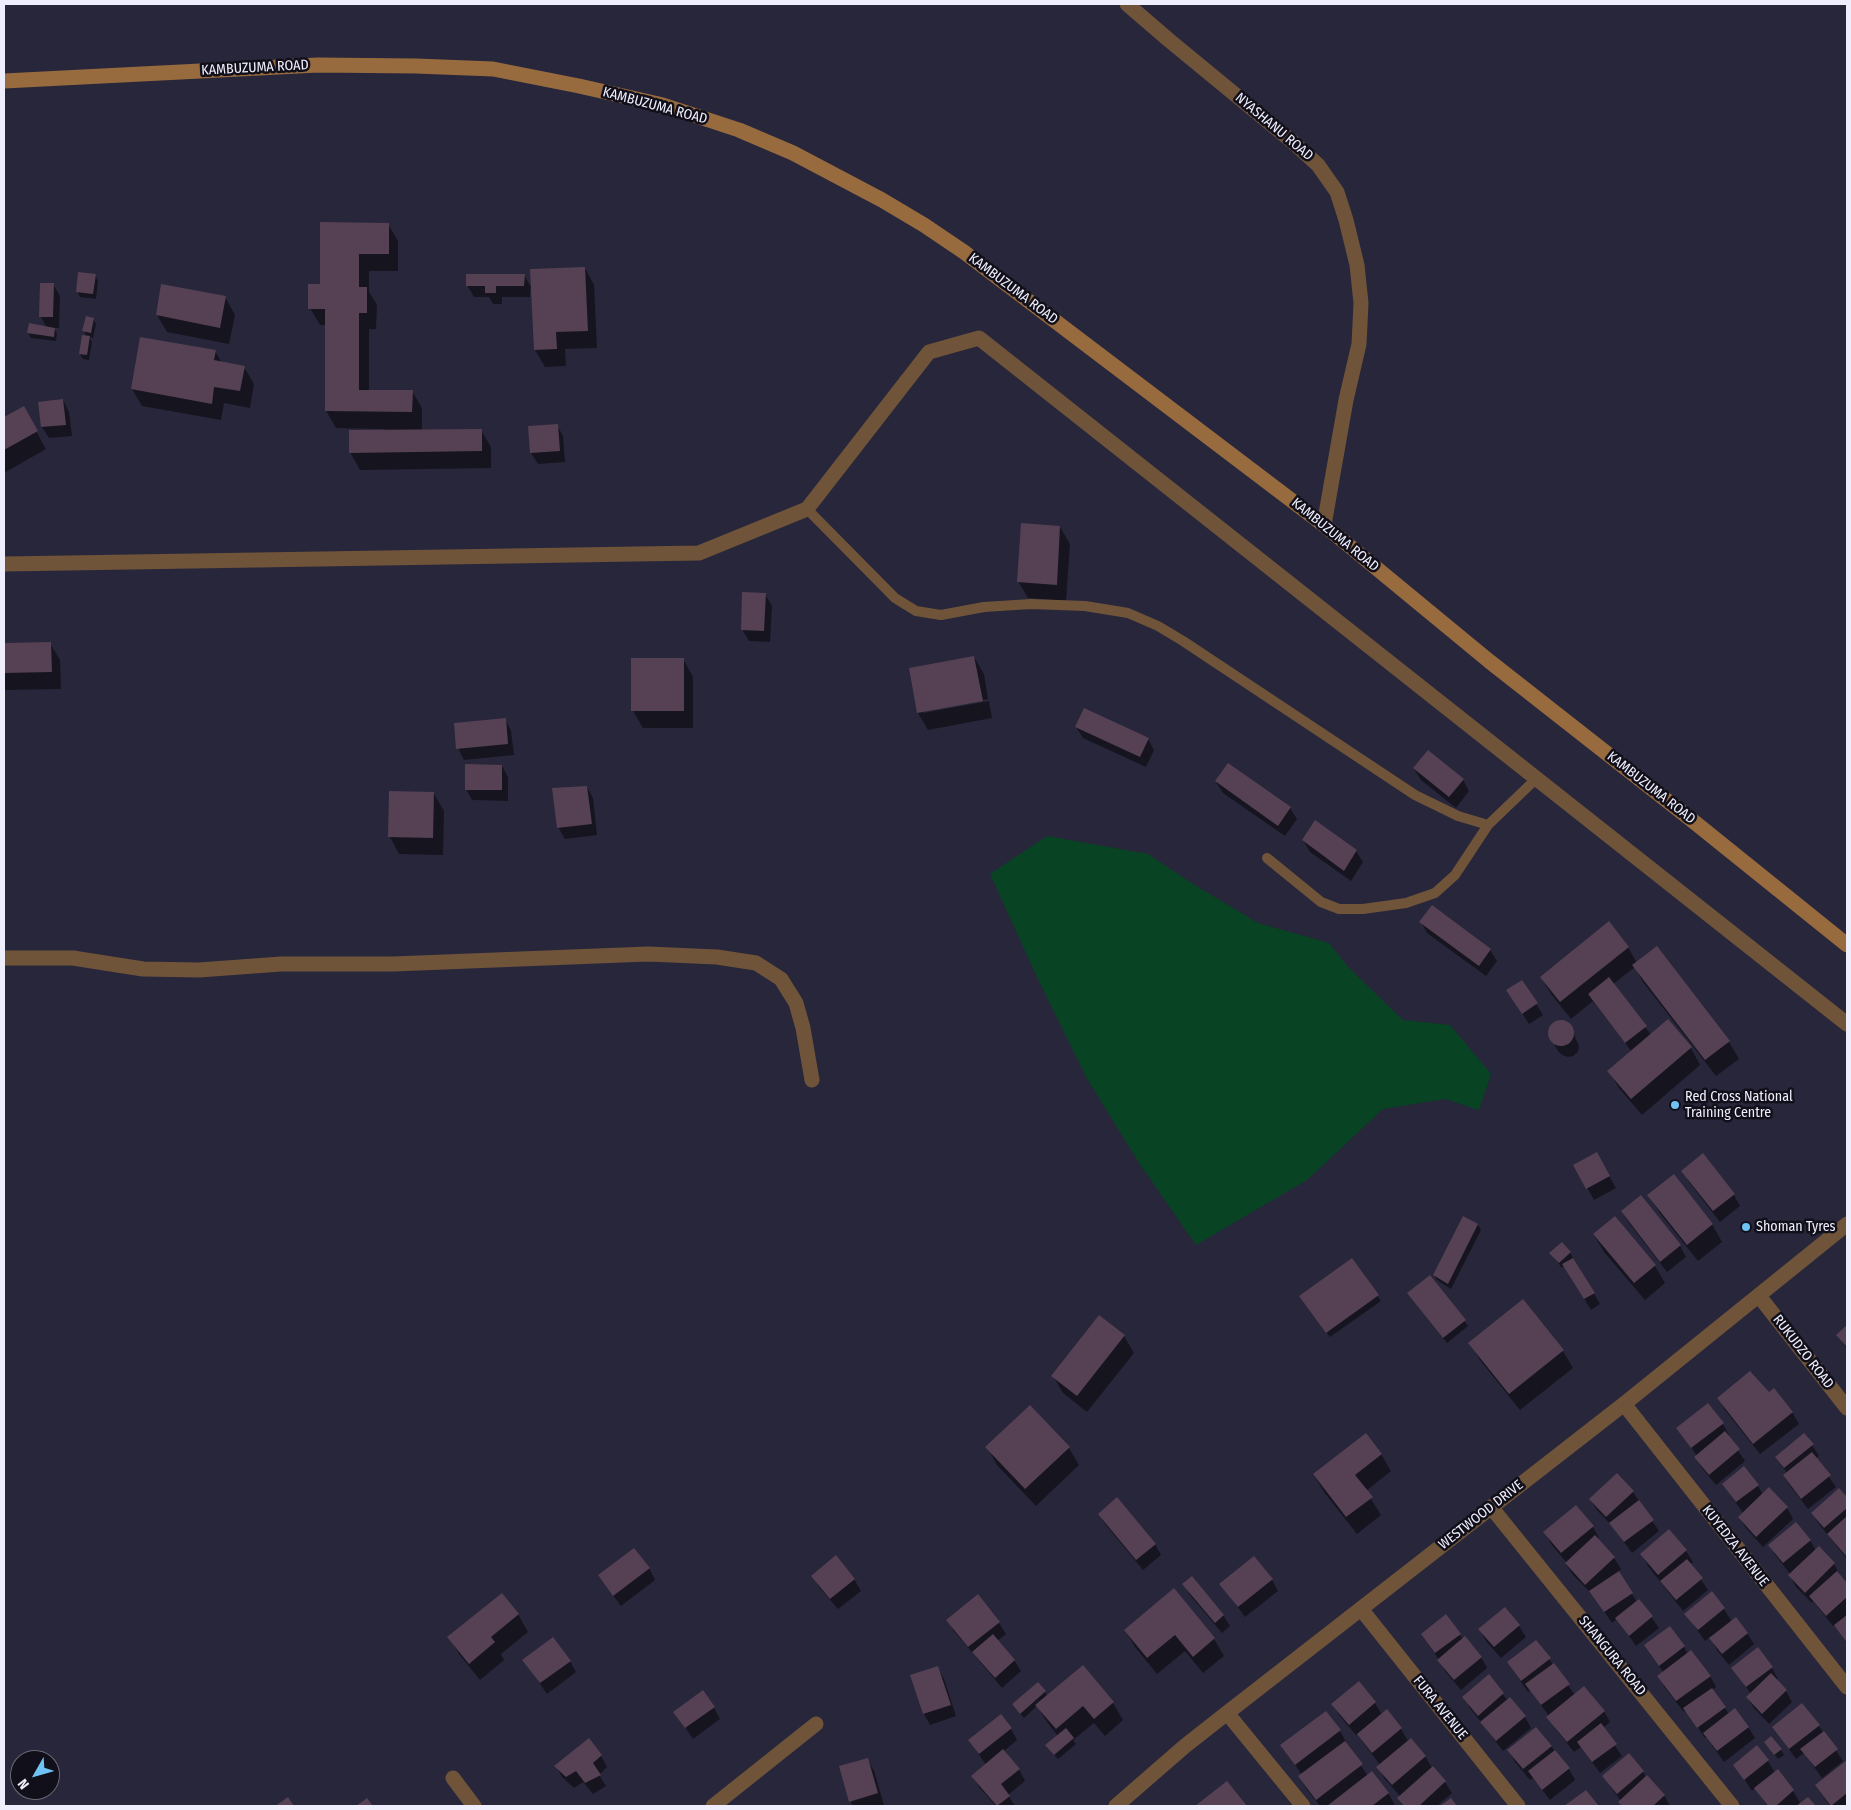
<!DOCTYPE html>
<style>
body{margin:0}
#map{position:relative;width:1851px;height:1810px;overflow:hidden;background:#28263b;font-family:"Fira Sans Condensed",sans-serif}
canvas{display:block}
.frame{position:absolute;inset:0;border:5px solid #efeefd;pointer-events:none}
.north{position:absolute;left:10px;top:1750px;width:50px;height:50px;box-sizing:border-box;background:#11101a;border:1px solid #6a6975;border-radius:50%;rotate:232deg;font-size:14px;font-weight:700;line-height:20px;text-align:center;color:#efeefd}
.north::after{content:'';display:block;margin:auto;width:18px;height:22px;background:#6fc2f4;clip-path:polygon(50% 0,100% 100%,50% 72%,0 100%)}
</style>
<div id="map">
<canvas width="1851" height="1810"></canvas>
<div class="frame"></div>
<div class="north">N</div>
</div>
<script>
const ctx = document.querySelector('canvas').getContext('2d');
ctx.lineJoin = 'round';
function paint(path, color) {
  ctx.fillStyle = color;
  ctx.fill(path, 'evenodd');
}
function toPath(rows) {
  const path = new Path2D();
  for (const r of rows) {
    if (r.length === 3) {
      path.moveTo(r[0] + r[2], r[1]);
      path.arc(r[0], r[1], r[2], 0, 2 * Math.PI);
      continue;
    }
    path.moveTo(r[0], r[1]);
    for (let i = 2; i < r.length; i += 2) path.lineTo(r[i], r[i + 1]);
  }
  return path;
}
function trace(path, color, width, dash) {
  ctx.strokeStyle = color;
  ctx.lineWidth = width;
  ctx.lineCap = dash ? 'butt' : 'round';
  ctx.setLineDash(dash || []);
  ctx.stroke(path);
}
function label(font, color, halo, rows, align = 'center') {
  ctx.font = font + ' "Fira Sans Condensed",sans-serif';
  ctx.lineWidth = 5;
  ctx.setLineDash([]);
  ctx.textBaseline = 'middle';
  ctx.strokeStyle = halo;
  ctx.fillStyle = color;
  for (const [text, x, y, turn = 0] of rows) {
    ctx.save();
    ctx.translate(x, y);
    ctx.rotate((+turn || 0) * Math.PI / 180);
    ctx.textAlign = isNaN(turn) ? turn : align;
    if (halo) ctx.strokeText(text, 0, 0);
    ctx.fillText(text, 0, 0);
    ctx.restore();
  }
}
const green = toPath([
 [1047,836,1148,854,1193,884,1258,923,1329,943,1349,968,1403,1020,1450,1025,1491,1074,1479,1110,1445,1099,1383,1109,1307,1180,1196,1245,1139,1163,1086,1077,1036,975,990,874]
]);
const shadow = toPath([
 [388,224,398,241,398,271,369,271,369,292,377,305,376,329,369,329,369,391,412,391,422,408,422,431,481,430,491,447,491,468,360,470,350,452,384,431,384,429,336,428,326,411,327,325,320,325,310,308,321,285],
 [585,268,594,285,597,348,565,349,566,366,545,367,535,350],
 [95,275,98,281,96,299,80,297,77,291],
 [524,275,532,289,530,289,530,297,502,297,502,304,493,304,489,297,474,297,467,285],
 [53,284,60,296,59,328,54,328,57,334,56,341,31,338,28,333,47,328,41,317],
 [162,286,225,297,235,315,229,344,167,332,157,315],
 [93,319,96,324,93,338,89,337,92,342,89,360,83,359,80,354,87,337,84,331],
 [215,351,222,363,244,367,254,384,250,408,224,403,221,420,142,406,132,389],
 [63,400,69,412,72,436,49,438,42,427,40,403],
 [23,408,46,449,4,473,4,418],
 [557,425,563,436,565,462,538,464,531,453],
 [1060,527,1070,544,1066,601,1028,598,1018,581],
 [765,594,772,606,770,642,749,641,742,629],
 [50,643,60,660,61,689,4,690,4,644],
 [974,657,984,674,988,699,923,711,923,713,989,701,992,718,928,730,918,713],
 [683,659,693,677,693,728,643,728,633,711],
 [505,719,511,731,514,755,464,760,458,748],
 [1076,727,1148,739,1154,750,1146,767,1083,738],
 [502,766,508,777,508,801,472,800,466,789],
 [1414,769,1463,780,1469,791,1456,808,1421,780],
 [1216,782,1290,808,1297,819,1285,836,1223,793],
 [587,787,593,798,597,835,565,839,558,827],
 [434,794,444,811,443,855,399,854,390,837],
 [1303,840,1356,851,1363,862,1351,881,1310,852],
 [1421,922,1490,950,1497,961,1486,976,1427,933],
 [1628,947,1637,963,1657,948,1729,1042,1739,1059,1716,1076,1643,982,1635,967,1613,984,1651,1035,1691,1048,1700,1065,1642,1115,1619,1088,1609,1071,1632,1052,1593,1001,1571,1019,1551,994,1541,977],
 [1522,981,1543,1015,1529,1024,1514,1001],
 [1561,1022,1567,1024,1571,1028,1579,1046,1578,1052,1573,1056,1568,1057,1562,1055,1558,1051,1551,1039,1550,1033,1551,1027,1556,1023],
 [1596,1154,1616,1188,1594,1200,1575,1166],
 [1703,1155,1734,1195,1740,1206,1720,1222,1689,1182,1683,1171],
 [1649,1195,1712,1224,1722,1242,1698,1261,1659,1212],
 [1622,1212,1680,1246,1686,1257,1667,1272,1629,1223],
 [1463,1218,1478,1225,1481,1230,1451,1289,1437,1280,1434,1275],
 [1594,1235,1655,1266,1665,1283,1645,1300,1604,1252],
 [1551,1253,1570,1253,1600,1304,1591,1310,1564,1266,1562,1268],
 [1352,1260,1381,1301,1330,1337,1304,1301],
 [1430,1277,1468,1326,1447,1343,1412,1299],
 [1100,1317,1124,1336,1134,1353,1087,1412,1063,1393,1053,1376],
 [1847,1327,1847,1349,1838,1335],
 [1470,1343,1563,1351,1573,1368,1520,1410,1480,1360],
 [1719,1398,1792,1412,1799,1424,1760,1454,1725,1410],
 [1723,1424,1729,1435,1728,1436,1745,1461,1716,1485,1702,1468,1695,1457,1697,1456,1678,1428],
 [1812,1445,1819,1456,1816,1458,1836,1487,1808,1509,1791,1487,1784,1476,1787,1473,1776,1458],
 [987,1447,1069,1448,1079,1465,1036,1506,997,1465],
 [1381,1454,1391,1471,1366,1491,1381,1515,1357,1534,1324,1492,1314,1475],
 [1723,1484,1758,1486,1763,1495,1787,1508,1793,1519,1763,1547,1746,1528,1739,1517,1743,1513],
 [1839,1490,1847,1499,1847,1559,1819,1524,1812,1513],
 [1633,1492,1659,1531,1632,1553,1613,1527,1597,1510,1590,1499],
 [1099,1514,1155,1544,1161,1555,1143,1570,1106,1525],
 [1593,1527,1599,1538,1597,1539,1614,1558,1621,1569,1618,1572,1637,1602,1639,1600,1659,1628,1636,1646,1617,1619,1612,1623,1593,1595,1573,1575,1566,1564,1567,1563,1551,1544,1545,1532],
 [1810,1540,1816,1551,1819,1548,1834,1564,1840,1576,1847,1585,1847,1614,1843,1618,1844,1619,1847,1617,1847,1644,1835,1625,1833,1626,1813,1601,1812,1603,1796,1587,1790,1576,1791,1575,1776,1556,1769,1545],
 [1686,1551,1693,1562,1690,1564,1708,1590,1683,1611,1648,1566,1642,1554],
 [649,1568,655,1580,621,1606,599,1576],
 [813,1576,854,1579,861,1591,838,1609,819,1587],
 [1272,1580,1278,1591,1245,1617,1221,1584],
 [1184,1584,1223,1615,1230,1626,1222,1633,1190,1595],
 [1174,1590,1214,1639,1224,1656,1203,1673,1185,1651,1157,1674,1135,1647,1125,1630],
 [978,1596,999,1623,1006,1634,997,1641,1014,1660,1021,1671,1002,1688,954,1631,948,1620],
 [1505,1609,1519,1626,1526,1637,1501,1658,1486,1641,1480,1630],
 [1724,1609,1732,1622,1747,1633,1754,1644,1729,1665,1717,1650,1710,1637,1705,1641,1686,1614],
 [518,1614,528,1632,501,1654,504,1660,480,1680,459,1654,449,1637],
 [1422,1634,1460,1635,1463,1640,1481,1657,1487,1668,1461,1690,1445,1671,1439,1660],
 [1536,1641,1575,1695,1604,1711,1610,1722,1603,1728,1622,1756,1600,1773,1581,1747,1574,1752,1555,1728,1549,1716,1530,1690,1528,1692,1508,1663],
 [1645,1646,1684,1647,1688,1654,1710,1676,1716,1687,1712,1690,1729,1714,1748,1727,1755,1738,1724,1762,1706,1737,1705,1738,1686,1710,1684,1712,1665,1688,1659,1676,1664,1673],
 [524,1660,570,1661,576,1672,547,1694],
 [937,1667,944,1679,956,1716,930,1725,924,1714,912,1676],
 [1083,1667,1113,1703,1123,1720,1105,1736,1094,1723,1073,1740,1076,1744,1058,1759,1050,1750,1058,1736,1047,1722,1037,1706,1024,1718,1017,1710,1045,1692,1047,1696],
 [1733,1668,1772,1668,1778,1679,1776,1680,1786,1691,1792,1702,1769,1724,1754,1708,1747,1697,1751,1694],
 [1488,1676,1508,1701,1525,1717,1531,1728,1503,1751,1470,1708,1464,1697],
 [1359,1683,1375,1703,1382,1715,1387,1711,1401,1729,1408,1741,1425,1756,1432,1768,1445,1782,1452,1793,1437,1806,1403,1806,1398,1798,1400,1796,1384,1778,1378,1767,1380,1765,1365,1745,1358,1734,1356,1735,1339,1715,1333,1704],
 [714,1708,720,1719,693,1739,675,1712],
 [1819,1726,1843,1761,1822,1778,1804,1753,1796,1759,1773,1727],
 [1011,1729,1017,1740,1004,1751,1019,1769,1025,1781,1008,1795,1015,1806,996,1806,979,1787,973,1776,986,1765,970,1741],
 [1340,1731,1346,1742,1345,1743,1368,1776,1388,1793,1395,1805,1393,1806,1320,1806,1306,1788,1300,1777,1302,1775,1282,1745],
 [1551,1746,1569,1769,1575,1780,1550,1800,1533,1778,1530,1780,1515,1762,1509,1750],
 [1769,1747,1781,1750,1784,1755,1778,1759],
 [601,1756,607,1767,599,1775,606,1786,593,1794,583,1782,574,1788,562,1777,556,1766],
 [867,1759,874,1771,884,1805,853,1806,850,1801],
 [1768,1761,1775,1773,1778,1771,1793,1791,1801,1804,1808,1799,1814,1806,1767,1806,1755,1788,1752,1791,1735,1765],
 [1847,1762,1847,1806,1830,1806,1816,1786],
 [1643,1772,1647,1778,1664,1795,1670,1806,1622,1806,1620,1803,1621,1801,1603,1776],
 [1586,1791,1597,1806,1566,1806]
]);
const building = toPath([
 [320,222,389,223,389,254,359,254,359,287,367,287,367,313,359,313,359,390,413,390,412,412,325,411,325,309,308,309,308,284,320,284],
 [585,267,588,331,556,332,557,349,534,350,530,269],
 [78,272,96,274,93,294,76,292],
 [466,274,525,274,524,286,496,286,496,293,485,293,485,286,466,286],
 [40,283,54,283,53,317,39,317],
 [161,284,226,296,220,328,156,315],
 [86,316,94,318,91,333,82,331],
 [29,323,55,328,54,337,27,333],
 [82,335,90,336,87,355,79,354],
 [140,337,216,350,214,360,245,366,240,391,214,387,212,404,131,389],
 [63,399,66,425,41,427,38,402],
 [24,406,38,431,4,450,4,417],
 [558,424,560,451,530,453,528,426],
 [482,429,482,451,349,453,349,430],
 [1021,523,1060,526,1057,585,1017,582],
 [742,592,766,593,764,631,741,630],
 [51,642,52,672,4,673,4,643],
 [974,656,983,701,917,713,909,668],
 [631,658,684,658,684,711,631,711],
 [1084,708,1149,738,1140,757,1075,727],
 [506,718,508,744,456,749,454,723],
 [1428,750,1464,779,1449,797,1413,768],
 [1228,763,1291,807,1278,826,1215,781],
 [465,764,502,765,502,790,465,790],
 [587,786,592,824,557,828,552,788],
 [389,791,434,792,433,838,388,837],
 [1315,820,1357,850,1344,871,1302,840],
 [1432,905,1491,949,1479,966,1419,922],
 [1609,921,1629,947,1560,1002,1540,977],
 [1657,946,1730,1041,1705,1060,1632,965],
 [1609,977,1647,1026,1625,1043,1588,994],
 [1522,980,1538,1003,1522,1014,1506,990],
 [1668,1019,1692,1047,1631,1099,1607,1071],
 [1561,1033,13],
 [1597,1152,1610,1176,1586,1189,1573,1165],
 [1703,1153,1735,1194,1713,1211,1681,1171],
 [1674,1174,1713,1224,1687,1245,1647,1195],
 [1641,1195,1681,1245,1660,1262,1621,1211],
 [1463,1216,1478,1224,1448,1284,1433,1275],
 [1615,1216,1656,1265,1634,1283,1593,1234],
 [1562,1242,1571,1252,1559,1263,1549,1253],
 [1352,1258,1379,1295,1326,1333,1299,1296],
 [1573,1258,1595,1293,1584,1299,1562,1264],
 [1430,1275,1466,1320,1443,1338,1407,1293],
 [1523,1299,1564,1350,1509,1394,1468,1343],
 [1099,1315,1125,1335,1077,1396,1051,1376],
 [1847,1325,1847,1347,1836,1335],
 [1750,1371,1769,1392,1774,1388,1793,1412,1753,1444,1717,1398],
 [1708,1403,1724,1423,1691,1448,1676,1428],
 [1030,1405,1070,1447,1025,1489,985,1447],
 [1725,1431,1740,1449,1709,1475,1694,1457],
 [1366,1433,1382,1454,1355,1475,1373,1497,1346,1517,1313,1474],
 [1804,1433,1814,1444,1784,1468,1775,1457],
 [1812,1452,1831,1475,1801,1499,1783,1475],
 [1744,1466,1759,1485,1736,1502,1722,1484],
 [1617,1473,1634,1491,1606,1517,1589,1499],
 [1769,1487,1788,1507,1756,1537,1738,1517],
 [1839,1488,1847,1497,1847,1508,1824,1528,1811,1513],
 [1117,1497,1156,1544,1136,1560,1098,1514],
 [1639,1500,1654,1520,1624,1542,1609,1523],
 [1576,1505,1594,1526,1561,1553,1543,1532],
 [1847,1516,1847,1557,1827,1534],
 [1796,1522,1811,1540,1783,1563,1768,1545],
 [1669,1529,1687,1550,1658,1575,1640,1554],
 [1595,1535,1615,1557,1585,1585,1565,1563],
 [1819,1546,1835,1563,1805,1593,1788,1575],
 [634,1548,650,1568,613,1596,598,1575],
 [836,1555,855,1579,830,1599,811,1576],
 [1254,1556,1273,1579,1238,1607,1219,1584],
 [1687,1559,1703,1578,1676,1600,1660,1581],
 [1619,1571,1633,1593,1604,1612,1589,1591],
 [1837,1571,1847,1583,1847,1597,1826,1616,1809,1596],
 [1192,1576,1224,1615,1215,1623,1182,1584],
 [1174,1588,1215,1638,1193,1657,1175,1635,1147,1658,1124,1630],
 [1712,1591,1725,1608,1698,1630,1684,1614],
 [502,1593,519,1614,491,1637,495,1642,469,1664,447,1637],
 [978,1594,1000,1622,968,1647,946,1620],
 [1639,1599,1653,1616,1629,1636,1615,1618],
 [1505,1607,1520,1625,1494,1647,1478,1629],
 [1446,1614,1461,1634,1435,1653,1421,1634],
 [1847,1615,1847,1643,1834,1625],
 [1736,1617,1748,1633,1722,1654,1709,1638],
 [1670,1626,1685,1646,1659,1666,1644,1645],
 [993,1634,1015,1660,995,1678,972,1652],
 [1465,1636,1482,1657,1454,1680,1437,1660],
 [553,1637,571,1661,540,1683,522,1660],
 [1536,1640,1551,1658,1521,1681,1507,1662],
 [1758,1647,1773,1667,1746,1687,1731,1668],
 [1691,1650,1711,1676,1676,1701,1657,1676],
 [1554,1663,1570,1684,1541,1705,1525,1684],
 [1083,1665,1114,1702,1094,1719,1083,1706,1056,1729,1035,1705],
 [938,1666,951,1705,923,1714,910,1675],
 [1771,1673,1787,1690,1762,1714,1746,1697],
 [1489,1674,1504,1693,1478,1716,1462,1697],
 [1359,1681,1376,1702,1349,1725,1331,1704],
 [1038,1682,1046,1691,1020,1714,1012,1704],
 [1584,1686,1605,1711,1567,1742,1546,1717],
 [1712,1688,1726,1707,1697,1728,1683,1708],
 [703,1690,715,1707,685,1728,673,1712],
 [1510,1697,1526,1716,1496,1741,1480,1722],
 [1802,1703,1820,1725,1789,1749,1772,1727],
 [1735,1708,1749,1727,1717,1751,1703,1733],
 [1387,1709,1402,1728,1372,1753,1357,1734],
 [1326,1711,1341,1730,1295,1765,1280,1745],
 [1001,1714,1012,1728,979,1754,968,1740],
 [1601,1723,1617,1744,1592,1762,1577,1742],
 [1536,1727,1552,1746,1523,1769,1507,1750],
 [1066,1728,1074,1738,1054,1755,1045,1745],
 [1824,1731,1838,1749,1815,1767,1800,1749],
 [1771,1736,1782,1749,1774,1755,1764,1742],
 [589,1738,602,1755,593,1763,601,1775,585,1783,576,1771,566,1777,554,1766],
 [1411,1738,1426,1756,1392,1785,1376,1767],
 [1345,1741,1363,1764,1316,1800,1298,1776],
 [1757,1745,1769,1760,1744,1780,1733,1765],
 [1003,1749,1020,1769,1001,1784,1010,1796,997,1806,971,1776],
 [1555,1750,1570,1768,1542,1790,1528,1771],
 [1629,1753,1644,1771,1617,1794,1602,1776],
 [868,1758,878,1793,849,1802,839,1766],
 [1847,1760,1847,1793,1831,1806,1815,1785],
 [1433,1766,1446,1781,1419,1806,1404,1806,1397,1798],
 [1778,1769,1794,1790,1776,1806,1768,1806,1754,1788],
 [1372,1771,1389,1793,1372,1806,1327,1806],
 [1647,1775,1665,1795,1653,1806,1622,1806,1618,1802],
 [1227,1781,1247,1806,1195,1806],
 [1586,1790,1598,1805,1564,1806],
 [288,1797,294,1806,275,1806],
 [1808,1797,1816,1806,1796,1806],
 [367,1798,373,1806,356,1806],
 [1451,1798,1457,1806,1440,1806]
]);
const service = toPath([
 [807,509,895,598,916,611,941,615,984,607,1031,604,1085,606,1128,613,1158,626,1183,641,1415,795,1458,816,1488,825],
 [1267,858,1321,902,1339,909,1363,909,1406,903,1435,893,1455,875,1488,825,1537,778]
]);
const minor = toPath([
 [1127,4,1170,41,1294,143,1318,165,1337,192,1346,220,1357,265,1361,303,1359,344,1346,400,1324,525],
 [4,564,699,553,807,509,929,352,979,338,1847,1024],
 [4,958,73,958,143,969,199,970,281,964,393,964,648,954,717,957,756,963,781,979,796,1003,803,1028,812,1080],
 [1759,1296,1847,1408],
 [1624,1404,1847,1687],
 [1491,1507,1732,1806],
 [1361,1609,1518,1806],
 [1227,1713,1303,1806],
 [453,1778,474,1806],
 [713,1806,816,1724]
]);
const tertiary = toPath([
 [1116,1806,1185,1746,1227,1713,1624,1404,1847,1224]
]);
const secondary = toPath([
 [4,81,318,65,416,66,493,69,579,86,663,105,739,130,793,153,882,200,924,225,964,252,1324,525,1489,661,1693,821,1847,945]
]);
const markers = [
 [1675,1105,5,"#6fc2f4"],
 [1746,1227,5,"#6fc2f4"]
];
const streetNames = [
 ["KAMBUZUMA ROAD",255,68,-3],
 ["KAMBUZUMA ROAD",655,106,15],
 ["NYASHANU ROAD",1274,127,40],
 ["KAMBUZUMA ROAD",1013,289,37],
 ["KAMBUZUMA ROAD",1335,535,39],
 ["KAMBUZUMA ROAD",1651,788,38],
 ["RUKUDZO ROAD",1803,1352,52],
 ["WESTWOOD DRIVE",1481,1515,-38],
 ["KUYEDZA AVENUE",1735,1546,52],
 ["SHANGURA ROAD",1612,1656,51],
 ["FURA AVENUE",1440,1708,51]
];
const poiNames = [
 ["Red Cross National",1685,1097],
 ["Training Centre",1685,1113],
 ["Shoman Tyres",1756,1227]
];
paint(green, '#084323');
paint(shadow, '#0007');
paint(building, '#554153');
trace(service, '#6f5439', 10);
trace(minor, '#6f5439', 15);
trace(tertiary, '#6f5439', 15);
trace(secondary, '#976b3e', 15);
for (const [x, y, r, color] of markers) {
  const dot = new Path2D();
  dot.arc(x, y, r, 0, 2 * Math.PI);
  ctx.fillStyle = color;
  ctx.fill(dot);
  trace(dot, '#11101a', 2);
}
label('14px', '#efeefd', '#11101a', streetNames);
label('14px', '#efeefd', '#11101a', poiNames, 'left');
</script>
